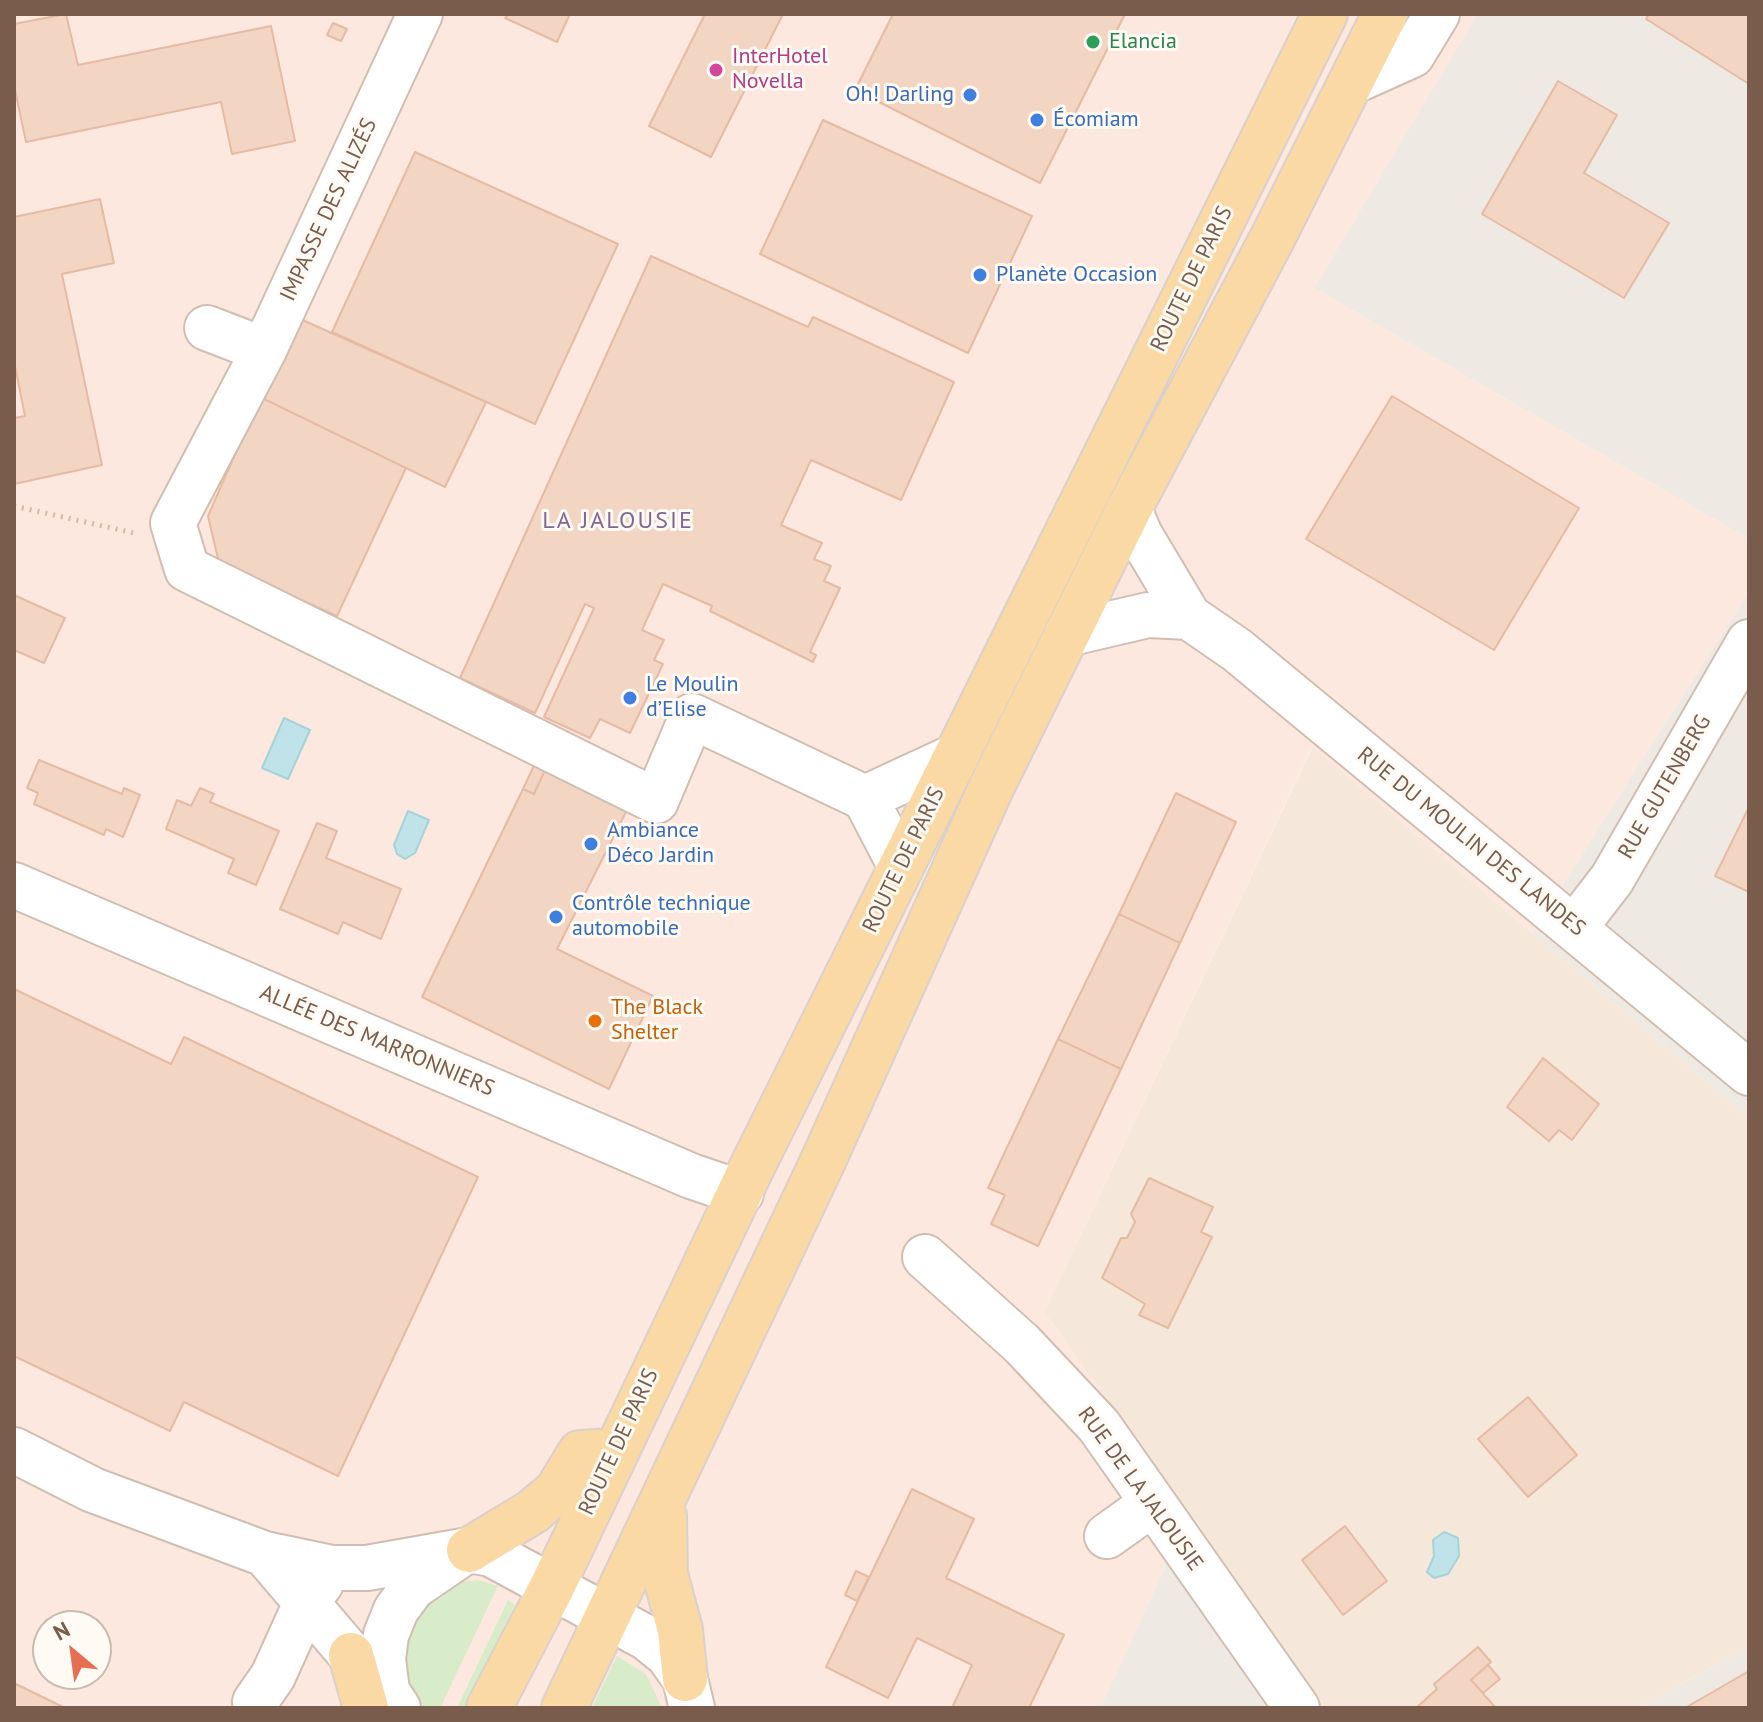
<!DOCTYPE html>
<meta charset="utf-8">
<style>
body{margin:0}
#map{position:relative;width:1763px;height:1722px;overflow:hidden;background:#fdf6ec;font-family:"PT Sans",sans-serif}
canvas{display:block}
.frame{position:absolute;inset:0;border:16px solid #7a5c4d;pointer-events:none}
.north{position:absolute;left:32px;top:1610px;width:80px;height:80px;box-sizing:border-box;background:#fffaf3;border:2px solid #cabbb1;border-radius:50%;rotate:331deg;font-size:22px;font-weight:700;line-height:32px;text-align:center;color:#7a5c4d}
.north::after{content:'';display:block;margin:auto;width:28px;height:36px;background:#e76f51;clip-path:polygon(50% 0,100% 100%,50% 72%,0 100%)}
</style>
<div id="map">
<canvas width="1763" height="1722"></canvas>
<div class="frame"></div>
<div class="north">N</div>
</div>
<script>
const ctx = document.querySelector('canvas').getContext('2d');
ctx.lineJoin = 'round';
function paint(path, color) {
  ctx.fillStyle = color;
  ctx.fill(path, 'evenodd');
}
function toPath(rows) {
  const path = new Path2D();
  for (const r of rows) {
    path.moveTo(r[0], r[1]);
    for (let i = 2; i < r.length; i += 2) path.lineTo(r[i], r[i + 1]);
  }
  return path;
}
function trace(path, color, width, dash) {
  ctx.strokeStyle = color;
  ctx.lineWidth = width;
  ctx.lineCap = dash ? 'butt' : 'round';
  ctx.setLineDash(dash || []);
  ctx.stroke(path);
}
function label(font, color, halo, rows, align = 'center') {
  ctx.font = font + ' "PT Sans",sans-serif';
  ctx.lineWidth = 6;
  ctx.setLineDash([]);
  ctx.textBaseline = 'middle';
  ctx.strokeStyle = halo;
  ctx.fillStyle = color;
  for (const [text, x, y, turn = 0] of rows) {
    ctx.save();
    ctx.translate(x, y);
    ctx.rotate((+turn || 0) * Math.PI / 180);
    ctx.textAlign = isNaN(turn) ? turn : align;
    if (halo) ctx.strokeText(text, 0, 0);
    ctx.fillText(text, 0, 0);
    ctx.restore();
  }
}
const residential = toPath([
 [1313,746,1749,1118,1749,1647,1637,1708,1326,1708,1044,1312]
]);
const commercial = toPath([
 [14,14,1477,14,1314,288,1749,539,1749,591,1532,933,1312,747,1044,1312,1189,1515,1100,1708,14,1708],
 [48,1626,96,1626,96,1674,48,1674]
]);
const industrial = toPath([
 [1477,14,1749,14,1749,539,1314,288],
 [1749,591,1749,1118,1532,933],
 [1189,1515,1326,1708,1100,1708],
 [1749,1647,1749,1708,1637,1708]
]);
const green = toPath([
 [478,1580,498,1586,440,1708,416,1708,402,1682,411,1612,453,1583],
 [508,1600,515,1605,465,1708,457,1708],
 [617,1656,646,1674,662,1708,592,1708]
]);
const water = toPath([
 [284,718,310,730,288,779,262,768,284,718],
 [408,811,429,820,415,853,405,859,397,854,394,845,408,811],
 [1444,1532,1458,1538,1459,1556,1448,1574,1434,1578,1427,1572,1434,1556,1433,1540,1444,1532]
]);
const building = toPath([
 [66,14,78,65,271,26,295,141,232,154,221,102,26,142,14,85,14,24,66,14],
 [508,14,570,14,557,42,505,18,508,14],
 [705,14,783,14,711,157,649,126,705,14],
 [893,14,1125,14,1040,183,855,90,893,14],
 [1649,14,1749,14,1749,84,1646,19,1649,14],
 [333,23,347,29,341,41,327,35,333,23],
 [1558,81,1617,115,1584,173,1669,223,1624,298,1482,214,1558,81],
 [823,120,1032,216,968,353,760,254,823,120],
 [415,152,618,244,535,424,332,332,415,152],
 [100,199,114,263,62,274,102,465,14,484,14,418,25,416,14,361,14,217,100,199],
 [651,256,808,327,813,317,954,382,901,500,811,460,781,525,822,543,814,559,831,566,824,581,840,588,810,652,816,655,813,662,710,611,712,606,663,584,642,630,664,640,654,660,663,664,630,733,600,719,590,738,544,717,594,608,585,604,535,713,460,678,651,256],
 [298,318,486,402,445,487,260,397,298,318],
 [1392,396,1579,508,1494,650,1306,539,1392,396],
 [260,397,406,468,337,616,219,563,208,516,260,397],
 [14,595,65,618,44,663,14,650,14,595],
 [537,759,607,793,599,798,545,770,534,794,523,789,537,759],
 [39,760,122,794,124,788,140,795,123,837,106,829,104,835,34,804,38,793,27,788,39,760],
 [545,770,599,798,607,793,630,804,557,949,653,996,609,1089,422,997,523,789,534,794,545,770],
 [200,788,214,794,210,802,279,831,256,885,228,873,234,859,166,829,177,800,191,806,200,788],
 [1176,793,1236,822,1180,943,1119,914,1176,793],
 [1749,807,1749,892,1715,876,1749,807],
 [317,823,337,831,326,858,401,889,381,939,343,922,338,934,280,909,317,823],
 [1119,914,1180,943,1121,1069,1058,1039,1119,914],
 [14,989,171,1064,184,1037,478,1177,338,1476,184,1402,170,1431,14,1356,14,989],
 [1058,1039,1121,1069,1038,1246,991,1224,1005,1195,988,1188,1058,1039],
 [1543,1058,1599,1104,1572,1140,1559,1130,1549,1141,1507,1107,1543,1058],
 [1149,1178,1213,1207,1201,1232,1212,1237,1168,1328,1139,1315,1145,1304,1102,1278,1121,1238,1127,1238,1135,1222,1131,1214,1149,1178],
 [1528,1397,1577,1455,1528,1497,1478,1439,1528,1397],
 [912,1489,974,1519,946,1578,1064,1635,1029,1708,952,1708,972,1665,917,1638,888,1698,826,1667,912,1489],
 [1345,1526,1387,1581,1343,1615,1302,1560,1345,1526],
 [856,1571,869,1577,857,1601,845,1595,856,1571],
 [1478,1647,1491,1662,1471,1680,1495,1707,1416,1708,1437,1689,1434,1684,1478,1647],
 [1488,1665,1500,1679,1483,1693,1471,1680,1488,1665],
 [1749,1671,1749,1708,1685,1708,1749,1671],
 [14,1683,65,1708,14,1708,14,1683]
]);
const path = toPath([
 [14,506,134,533]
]);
const minor = toPath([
 [1352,82,1412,55,1437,14],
 [207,328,264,350,420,14],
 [264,350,173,523,187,569,656,801,692,716,865,798,901,867],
 [1129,509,1140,535,1189,617,1237,650,1749,1073],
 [1067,634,1148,615,1189,617],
 [865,798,956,756],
 [14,885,691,1176,741,1193],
 [1575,927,1612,879,1749,642],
 [925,1257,1022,1344,1099,1426,1297,1708],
 [14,1450,93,1490,265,1554,332,1568,367,1568,469,1550,491,1554,647,1638,668,1655,685,1679,692,1708],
 [1107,1536,1153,1503],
 [265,1554,351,1655,373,1670,398,1708],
 [387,1691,383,1659,386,1635,396,1610,413,1587,460,1555],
 [255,1702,273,1676,306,1603,321,1583]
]);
const major = toPath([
 [664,1516,665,1574,680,1630,685,1679],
 [469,1550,532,1512,557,1491,580,1453,613,1451],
 [351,1655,366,1708],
 [489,1708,552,1587,752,1167,1325,14],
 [564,1708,823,1161,992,786,1129,509,1273,237,1385,14]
]);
const markers = [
 [1093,42,8,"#2e9e5b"],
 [716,70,8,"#d1479c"],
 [970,95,8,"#3f7fe0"],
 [1037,120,8,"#3f7fe0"],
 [980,275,8,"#3f7fe0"],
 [630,698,8,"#3f7fe0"],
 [591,844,8,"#3f7fe0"],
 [556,917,8,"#3f7fe0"],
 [595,1021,8,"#e8710a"]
];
const leisureNames = [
 ["Elancia",1109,42]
];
const hotelNames = [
 ["InterHotel",732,57],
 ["Novella",732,82]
];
const shopNames = [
 ["Oh! Darling",954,95,"right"],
 ["Écomiam",1053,120],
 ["Planète Occasion",996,275],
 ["Le Moulin",646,685],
 ["d’Elise",646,710],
 ["Ambiance",607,831],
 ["Déco Jardin",607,856],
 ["Contrôle technique",572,904],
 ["automobile",572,929]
];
const streetNames = [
 ["IMPASSE DES ALIZÉS",329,210,-65],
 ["ROUTE DE PARIS",1192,279,-64],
 ["RUE GUTENBERG",1665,787,-60],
 ["RUE DU MOULIN DES LANDES",1471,842,39],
 ["ROUTE DE PARIS",904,860,-64],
 ["ALLÉE DES MARRONNIERS",377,1041,23],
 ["ROUTE DE PARIS",619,1442,-65],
 ["RUE DE LA JALOUSIE",1140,1489,54]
];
const foodNames = [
 ["The Black",611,1008],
 ["Shelter",611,1033]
];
const neighbourhoodNames = [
 ["LA JALOUSIE",618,521]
];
paint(residential, '#f5e8da');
paint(commercial, '#fde8e0');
paint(industrial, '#efe9e4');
paint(green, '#d8ecc9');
paint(water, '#bfe3e8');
trace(water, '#a5d3da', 2);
paint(building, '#f3d5c3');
trace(building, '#e6bba3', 2);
trace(minor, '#d1beb0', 48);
trace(major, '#dad1cd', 48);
trace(path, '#d9b8a5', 5, [2, 6]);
trace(minor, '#fff', 44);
trace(major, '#fbd9a5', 44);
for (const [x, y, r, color] of markers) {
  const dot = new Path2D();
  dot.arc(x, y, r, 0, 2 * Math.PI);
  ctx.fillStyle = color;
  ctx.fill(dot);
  trace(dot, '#fffaf3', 3);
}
label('22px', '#27864d', '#fffaf3', leisureNames, 'left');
label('22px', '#b23c85', '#fffaf3', hotelNames, 'left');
label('22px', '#366cbe', '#fffaf3', shopNames, 'left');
label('22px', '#7a5c4d', '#fffaf3', streetNames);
label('22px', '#c56008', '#fffaf3', foodNames, 'left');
ctx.letterSpacing = '2px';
label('24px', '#846695', '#fffaf3', neighbourhoodNames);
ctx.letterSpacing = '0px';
</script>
